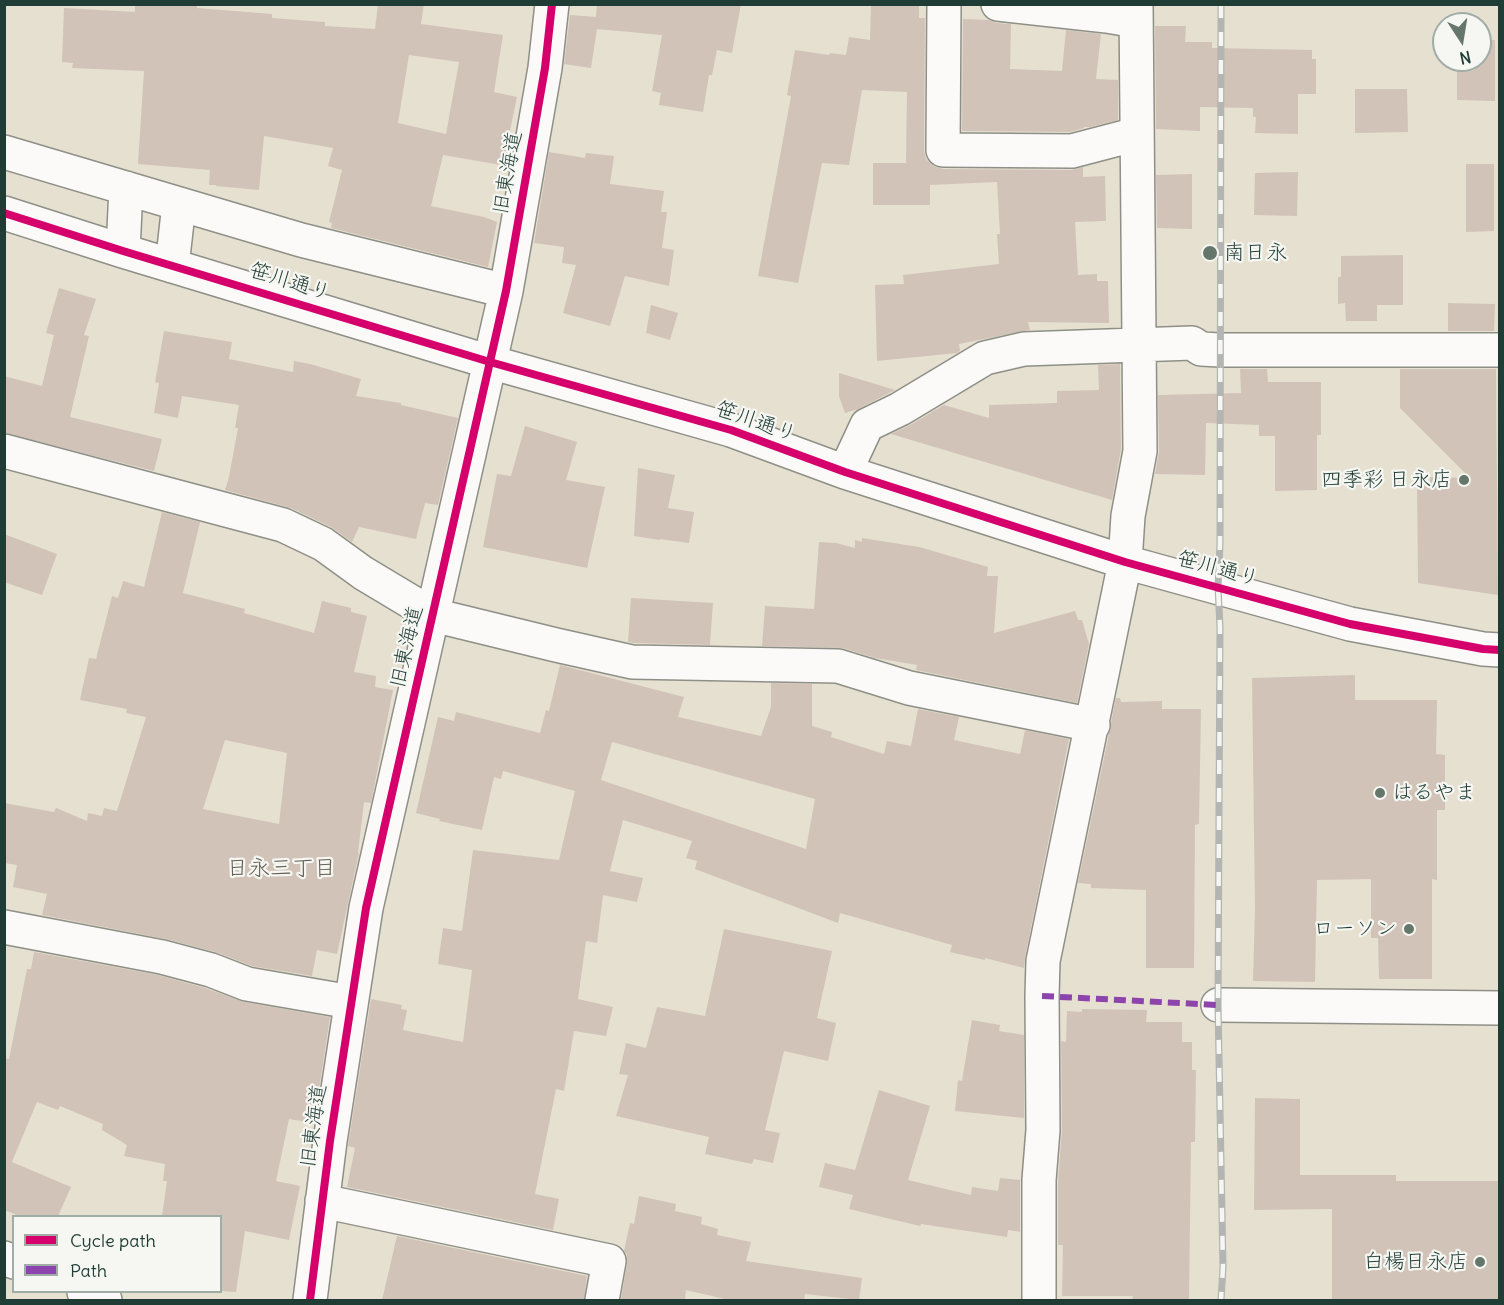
<!DOCTYPE html>
<meta charset="utf-8">
<style>
body{margin:0}
#map{position:relative;width:1504px;height:1305px;overflow:hidden;background:#e6e0d1;font-family:Delius,sans-serif}
canvas{display:block}
.frame{position:absolute;inset:0;border:6px solid #1f3d34;pointer-events:none}
.legend{position:absolute;left:12px;top:1215px;width:210px;height:78px;box-sizing:border-box;background:#f6f6f2;border:2px solid #a0aca6;margin:0;padding:8px 10px;list-style:none;font-size:18px;color:#1f3d34}
.legend li{display:flex;align-items:center;gap:12px;height:30px}
.legend b{width:30px;border:2px solid #a0aca6}
.north{position:absolute;left:1432px;top:12px;width:60px;height:60px;box-sizing:border-box;background:#f6f6f2;border:2px solid #a0aca6;border-radius:50%;rotate:168deg;font-size:16px;font-weight:700;line-height:24px;text-align:center;color:#1f3d34}
.north::after{content:'';display:block;margin:auto;width:21px;height:27px;background:#65766b;clip-path:polygon(50% 0,100% 100%,50% 72%,0 100%)}
</style>
<div id="map">
<canvas width="1504" height="1305"></canvas>
<div class="frame"></div>
<ul class="legend">
<li><b style="height:8px;background:#d6006c"></b>Cycle path</li>
<li><b style="height:8px;background:#8e44ad"></b>Path</li>
</ul>
<div class="north">N</div>
</div>
<script>
const ctx = document.querySelector('canvas').getContext('2d');
ctx.lineJoin = 'round';
function paint(path, color) {
  ctx.fillStyle = color;
  ctx.fill(path, 'evenodd');
}
function toPath(rows) {
  const path = new Path2D();
  for (const r of rows) {
    path.moveTo(r[0], r[1]);
    for (let i = 2; i < r.length; i += 2) path.lineTo(r[i], r[i + 1]);
  }
  return path;
}
function trace(path, color, width, dash) {
  ctx.strokeStyle = color;
  ctx.lineWidth = width;
  ctx.lineCap = dash ? 'butt' : 'round';
  ctx.setLineDash(dash || []);
  ctx.stroke(path);
}
function label(font, color, halo, rows, align = 'center') {
  ctx.font = font + ' Delius,"Klee One",sans-serif';
  ctx.lineWidth = 4.5;
  ctx.setLineDash([]);
  ctx.textBaseline = 'middle';
  ctx.strokeStyle = halo;
  ctx.fillStyle = color;
  for (const [text, x, y, turn = 0] of rows) {
    ctx.save();
    ctx.translate(x, y);
    ctx.rotate((+turn || 0) * Math.PI / 180);
    ctx.textAlign = isNaN(turn) ? turn : align;
    if (halo) ctx.strokeText(text, 0, 0);
    ctx.fillText(text, 0, 0);
    ctx.restore();
  }
}
const building = toPath([
 [135,4,197,4,197,8,272,14,272,18,325,22,325,26,375,29,378,4,424,4,421,24,503,35,494,92,517,97,508,140,512,141,507,166,443,155,431,206,484,217,497,222,488,267,331,228,332,223,329,222,342,170,328,166,333,148,264,136,259,190,216,186,216,185,209,185,210,170,138,164,144,71,72,68,73,63,62,62,64,8,135,12],
 [409,55,459,62,446,134,398,123],
 [597,4,741,4,732,53,717,50,712,75,709,75,703,112,659,105,661,93,652,91,662,35,597,29,591,68,564,64,570,15,596,17],
 [871,4,919,4,919,18,925,18,924,150,926,159,933,166,943,169,1072,170,1083,167,1083,177,1105,176,1106,221,1075,222,1078,275,1097,274,1097,281,1108,281,1109,323,1028,322,1030,330,959,344,960,351,957,353,877,361,875,285,904,284,903,275,999,264,997,234,1000,234,997,182,930,185,930,205,873,205,873,163,906,163,907,92,862,90,849,165,822,163,798,283,758,276,791,96,787,95,795,50,829,55,830,53,846,55,849,37,870,40],
 [963,19,989,20,996,23,1011,24,1010,69,1062,71,1066,30,1101,34,1096,79,1118,80,1118,120,1090,127,1084,127,1084,128,1070,132,962,131],
 [1155,26,1186,26,1185,42,1212,42,1212,48,1312,50,1312,59,1316,59,1316,94,1298,94,1298,134,1255,133,1256,117,1253,117,1253,108,1200,107,1200,131,1156,129],
 [1480,40,1495,40,1495,101,1457,100,1457,60,1480,60],
 [1355,89,1407,89,1408,132,1355,133],
 [549,152,585,158,586,153,614,156,610,184,664,191,661,212,667,212,662,248,674,250,669,286,625,276,610,326,563,313,576,265,562,263,564,247,534,243],
 [1466,164,1494,164,1494,231,1466,232],
 [1298,172,1297,216,1254,215,1255,173],
 [1192,174,1192,229,1157,228,1156,175],
 [1403,255,1403,305,1377,305,1377,321,1346,321,1345,303,1338,304,1338,277,1341,277,1341,256],
 [59,288,96,299,84,335,89,336,70,417,162,439,154,471,4,433,4,376,42,386,54,335,46,333],
 [1448,303,1495,304,1494,331,1448,331],
 [651,305,678,313,670,340,646,333],
 [164,331,232,342,229,359,293,372,294,361,310,364,361,379,356,396,401,403,401,405,458,418,438,505,425,503,416,539,359,527,352,542,331,527,291,508,225,490,229,477,238,428,235,428,239,405,182,396,178,418,154,413,159,383,155,382],
 [1120,364,1121,449,1112,500,891,434,910,425,944,405,989,418,989,405,1057,403,1057,391,1099,390,1098,365],
 [1240,369,1267,369,1268,382,1321,382,1321,435,1317,435,1317,490,1275,491,1275,436,1259,436,1259,425,1206,423,1205,475,1155,474,1159,451,1158,395,1241,393],
 [1400,369,1496,369,1498,595,1418,583,1417,482,1430,482,1430,477,1470,478,1400,408],
 [839,373,895,390,858,409,845,413,839,396],
 [525,426,577,442,566,480,605,487,587,568,483,547,497,474,511,476],
 [638,468,675,475,668,508,694,512,689,543,660,539,660,540,634,536],
 [162,512,200,522,183,593,245,609,244,613,314,633,322,601,351,608,351,612,367,616,354,672,376,676,375,687,393,690,371,803,364,802,358,853,359,853,337,954,317,950,312,976,252,966,216,952,166,939,42,915,47,894,13,887,17,865,4,863,4,803,54,812,56,808,87,821,88,813,102,816,104,808,117,811,146,717,126,713,127,709,80,700,89,658,96,659,112,596,118,598,123,581,144,587],
 [225,740,287,753,279,824,203,809],
 [4,534,57,554,42,595,4,582],
 [862,538,919,547,988,567,987,576,998,576,994,633,1075,611,1078,620,1082,620,1089,644,1077,703,916,670,917,665,875,658,843,648,762,646,765,606,814,609,819,542,836,543,855,548,855,540,862,542],
 [631,598,713,603,710,645,634,643,628,642],
 [560,665,684,697,678,717,761,736,771,707,771,683,812,684,812,726,832,732,831,737,884,754,887,741,911,746,918,709,959,717,954,740,1020,754,1025,730,1069,739,1025,957,1024,968,985,958,985,960,950,952,952,945,840,913,838,923,695,869,697,861,686,858,692,841,623,820,610,871,643,878,637,902,603,895,597,943,586,941,578,999,613,1007,606,1036,574,1031,564,1091,556,1089,535,1194,559,1199,553,1230,347,1187,355,1148,348,1146,371,999,402,1005,401,1009,407,1010,403,1030,463,1042,472,970,438,964,443,928,462,931,473,850,559,860,575,791,503,771,501,779,494,777,482,830,439,821,440,819,416,813,438,717,454,721,456,712,540,733,546,710,549,711],
 [612,742,815,799,806,849,601,780],
 [1355,675,1355,700,1437,700,1436,754,1445,755,1445,810,1437,810,1437,880,1432,879,1432,979,1379,979,1378,938,1371,938,1371,879,1317,880,1315,982,1253,981,1255,908,1252,678],
 [1116,698,1120,698,1121,702,1162,701,1162,709,1201,709,1199,824,1195,825,1194,968,1146,968,1146,890,1091,888,1091,884,1078,883,1109,734,1111,728,1111,723],
 [724,929,832,951,817,1018,836,1023,828,1061,784,1051,765,1130,780,1133,773,1163,754,1159,752,1164,705,1154,709,1137,616,1116,628,1075,619,1074,626,1043,646,1048,657,1007,705,1016],
 [34,952,158,975,205,988,244,1002,330,1017,314,1123,289,1119,276,1181,300,1186,289,1240,245,1231,236,1292,220,1291,220,1216,162,1216,167,1181,163,1181,165,1164,124,1156,127,1145,102,1130,103,1124,60,1106,58,1110,37,1102,12,1162,71,1187,58,1216,20,1216,4,1210,4,1058,9,1059,27,969,31,969],
 [1082,1009,1147,1010,1146,1022,1182,1022,1182,1042,1192,1042,1192,1070,1196,1070,1195,1142,1191,1142,1189,1300,1132,1300,1133,1296,1062,1296,1063,1245,1058,1245,1058,1181,1062,1130,1061,1041,1066,1042,1067,1011,1082,1012],
 [972,1020,1000,1025,999,1031,1024,1035,1024,1118,955,1111,958,1080,962,1081],
 [879,1090,930,1106,908,1180,971,1195,972,1187,998,1191,1000,1178,1020,1180,1020,1232,1008,1230,1007,1237,921,1224,920,1226,849,1209,853,1195,819,1187,825,1163,855,1170],
 [1255,1098,1300,1099,1300,1175,1396,1175,1396,1181,1500,1181,1500,1300,1332,1300,1332,1209,1254,1210],
 [639,1196,676,1204,675,1211,702,1217,701,1224,718,1229,717,1235,751,1242,746,1261,862,1278,859,1300,805,1294,804,1300,729,1300,686,1290,685,1300,621,1300,627,1264,627,1255,624,1251,630,1223,634,1224],
 [397,1236,587,1276,584,1300,382,1300]
]);
const minor = toPath([
 [944,4,943,150,1072,151,1137,134],
 [998,4,1107,16,1136,21],
 [4,152,301,240,506,291],
 [4,213,123,251,490,362,731,430,845,472,1125,562,1350,624,1483,649,1500,650],
 [123,251,126,188],
 [172,266,179,204],
 [4,451,283,525,323,544,363,573,433,615,556,645,632,662,838,666,909,688,1093,725],
 [845,472,867,425,900,409,985,358,1024,349,1192,343,1201,349,1220,350,1500,350],
 [4,927,162,957,211,970,247,984,351,1002],
 [1218,1005,1500,1008],
 [322,1201,609,1261,602,1300],
 [4,1258,14,1262],
 [84,1292,105,1300],
 [310,1300,330,1141,366,908,506,291,545,68,552,4],
 [1039,1300,1039,1180,1043,1130,1042,996,1043,961,1125,562,1128,516,1140,451,1136,4]
]);
const rail = toPath([
 [1221,4,1220,544,1218,587,1220,627,1218,1005,1223,1267,1221,1300]
]);
const quiet = toPath([
 [1042,996,1218,1005]
]);
const cycleway = toPath([
 [4,213,123,251,490,362,731,430,845,472,1125,562,1350,624,1483,649,1500,650],
 [310,1300,330,1141,366,908,506,291,545,68,552,4]
]);
const markers = [
 [1210,253,8,"#65766b"],
 [1464,480,6,"#65766b"],
 [1380,793,6,"#65766b"],
 [1409,929,6,"#65766b"],
 [1480,1262,6,"#65766b"]
];
const streetNames = [
 ["旧東海道",508,173,-80],
 ["笹川通り",290,282,17],
 ["笹川通り",756,422,19],
 ["笹川通り",1218,569,15],
 ["旧東海道",407,647,-77],
 ["旧東海道",314,1126,-82]
];
const poiNames = [
 ["南日永",1224,253,"left"],
 ["四季彩 日永店",1452,480],
 ["はるやま",1392,793,"left"],
 ["ローソン",1397,929],
 ["白楊日永店",1468,1262]
];
const neighbourhoodNames = [
 ["日永三丁目",281,869]
];
paint(building, '#d1c3b8');
trace(minor, '#8e9087', 36);
trace(minor, '#fbfaf8', 33);
trace(rail, '#b2b5b2', 7);
trace(rail, '#f6f6f2', 4.5, [14]);
trace(quiet, '#8e44ad', 6, [12, 6]);
trace(cycleway, '#d6006c', 8);
for (const [x, y, r, color] of markers) {
  const dot = new Path2D();
  dot.arc(x, y, r, 0, 2 * Math.PI);
  ctx.fillStyle = color;
  ctx.fill(dot);
  trace(dot, '#f6f6f2', 2);
}
label('21px', '#1f3d34', '#f6f6f2', streetNames);
label('21px', '#1f3d34', '#f6f6f2', poiNames, 'right');
label('22px', '#616052', '#f6f6f2', neighbourhoodNames);
</script>
